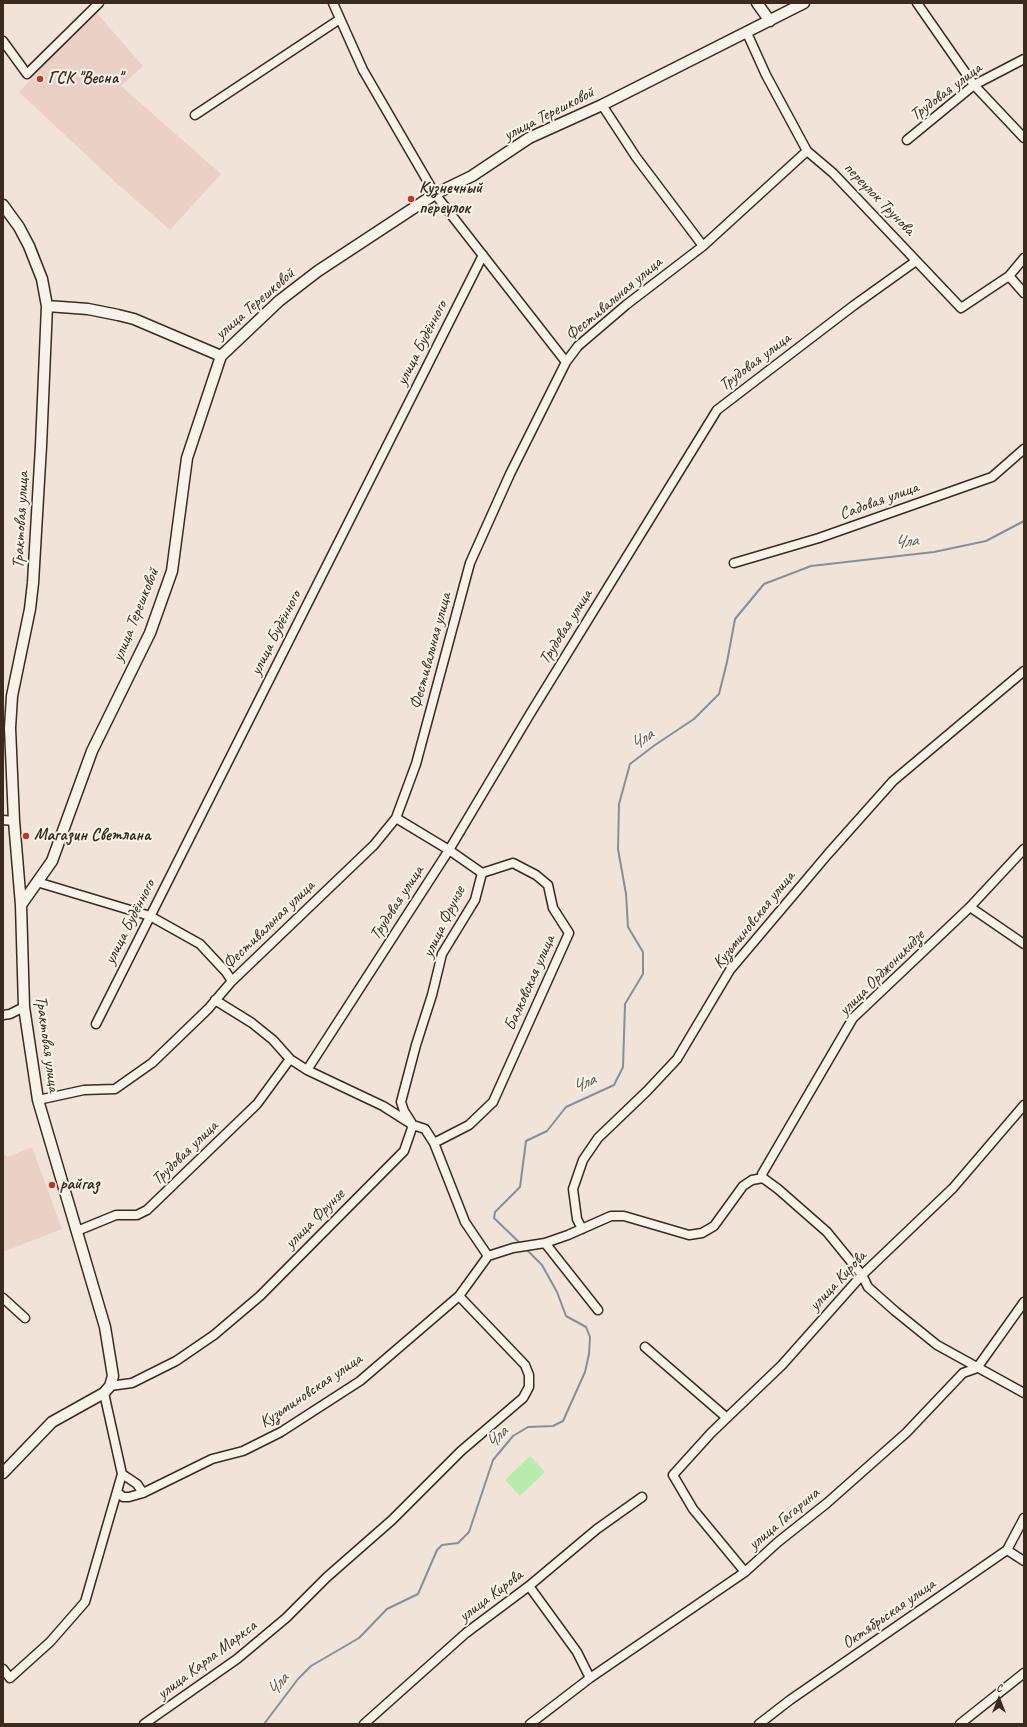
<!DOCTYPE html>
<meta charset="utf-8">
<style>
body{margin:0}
#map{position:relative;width:1027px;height:1727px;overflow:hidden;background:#f2e3d8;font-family:Caveat,sans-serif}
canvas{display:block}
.frame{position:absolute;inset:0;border:4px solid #3b2a1e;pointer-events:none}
.north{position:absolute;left:979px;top:1679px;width:40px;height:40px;-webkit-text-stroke:3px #f7f3e8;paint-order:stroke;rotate:0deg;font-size:11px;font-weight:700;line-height:16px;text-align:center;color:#3b2a1e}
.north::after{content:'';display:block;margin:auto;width:14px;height:18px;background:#3b2a1e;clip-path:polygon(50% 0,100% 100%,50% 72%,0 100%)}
</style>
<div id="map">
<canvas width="1027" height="1727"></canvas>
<div class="frame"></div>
<div class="north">С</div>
</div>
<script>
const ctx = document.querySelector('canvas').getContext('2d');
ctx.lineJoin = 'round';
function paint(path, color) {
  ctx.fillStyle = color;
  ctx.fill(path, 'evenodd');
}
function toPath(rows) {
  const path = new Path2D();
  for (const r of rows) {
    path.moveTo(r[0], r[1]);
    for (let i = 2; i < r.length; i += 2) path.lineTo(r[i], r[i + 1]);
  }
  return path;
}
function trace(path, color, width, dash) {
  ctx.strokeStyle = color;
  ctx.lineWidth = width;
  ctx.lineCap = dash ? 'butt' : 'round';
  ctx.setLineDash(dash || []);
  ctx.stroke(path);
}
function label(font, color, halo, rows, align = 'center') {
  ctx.font = font + ' Caveat,sans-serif';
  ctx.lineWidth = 4;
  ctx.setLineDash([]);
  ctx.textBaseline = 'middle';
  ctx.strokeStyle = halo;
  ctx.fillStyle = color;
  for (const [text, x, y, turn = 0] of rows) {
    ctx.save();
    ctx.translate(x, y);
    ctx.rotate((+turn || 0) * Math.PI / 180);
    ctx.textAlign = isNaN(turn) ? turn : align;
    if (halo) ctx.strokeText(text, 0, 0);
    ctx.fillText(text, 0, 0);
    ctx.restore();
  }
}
const built = toPath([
 [95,11,143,66,121,86,221,174,170,230,114,181,19,92],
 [32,1147,62,1229,3,1252,3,1153,7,1157]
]);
const green = toPath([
 [530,1456,545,1472,520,1496,505,1480]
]);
const stream = toPath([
 [522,1245,494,1218,495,1212,520,1187,526,1141,547,1131,566,1107,614,1085,623,1067,625,1004,643,974,643,952,628,927,626,894,618,849,619,804,630,764,655,745,694,719,719,694,727,662,735,619,764,584,811,566,934,552,986,541,1024,521],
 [264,1724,298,1679,311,1666,359,1638,387,1609,418,1594,437,1550,442,1545,458,1543,469,1532,493,1460,513,1436,528,1427,553,1426,563,1421,585,1372,589,1354,590,1337,586,1327,566,1316,557,1292,542,1265,526,1249]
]);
const minor = toPath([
 [333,3,363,70,435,194,566,362],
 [917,3,974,85,1024,138],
 [747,33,766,75,807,151,833,173,961,308,1009,276,1024,258],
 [3,41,27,74,99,3],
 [602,105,636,157,703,246],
 [195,115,340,19],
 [907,140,974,85,1024,59],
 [1009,276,1024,293],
 [734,563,819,538,992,477,1024,449],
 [396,818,449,850,482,873,513,863,536,875,548,885,553,908,569,933,493,1102,469,1125,434,1143],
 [3,820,14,821],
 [37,882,150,916,200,944,226,972,232,981],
 [970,907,1024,944],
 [215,1000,252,1023,273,1040,290,1059,307,1070,383,1106,413,1125,425,1129,434,1143,465,1222,488,1256],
 [3,1015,10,1014,24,1007],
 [96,1024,483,255],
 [307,1070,449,850,530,714,717,410,853,306,916,261],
 [38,1100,84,1090,115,1089,152,1063,208,1009,232,981,374,845,396,818,416,764,470,563,510,474,566,362,578,346,626,305,703,246,807,151],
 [411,1122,404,1111,401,1102,416,1045,432,995,442,954,475,900,482,873],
 [763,1178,762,1174,853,1018,970,907,1024,849],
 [582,1229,577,1219,573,1189,583,1160,598,1138,647,1091,677,1059,730,970,828,854,893,781,1024,671],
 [77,1231,116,1215,137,1215,147,1210,257,1104,290,1059],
 [545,1243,598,1310],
 [488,1256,513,1248,545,1243,568,1235,611,1216,624,1216,689,1235,702,1233,714,1226,743,1186,752,1180,763,1178,778,1189,827,1232,862,1275,868,1287,895,1311,937,1345,1024,1393],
 [3,1298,25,1318],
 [645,1347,727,1418],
 [110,1386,132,1383,176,1361,214,1335,260,1296,404,1151,413,1125],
 [122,1474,137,1484,143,1493,212,1459,243,1451,281,1432,360,1381,459,1296,488,1256],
 [117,1492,123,1497,129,1497,143,1493],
 [1007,1550,1024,1561],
 [745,1572,693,1509,673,1475,711,1433,782,1365,862,1275,953,1188,1024,1105],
 [529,1586,577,1652,590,1678],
 [3,1669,10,1678,50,1642,85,1602,122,1474,104,1393],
 [144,1724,237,1659,286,1618,327,1577,392,1520,461,1451,523,1398,529,1387,529,1375,525,1365,459,1296],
 [364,1724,466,1633,529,1586,597,1529,642,1497],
 [530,1724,590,1678,745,1572,778,1542,827,1503,906,1433,963,1373,977,1368,1024,1302],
 [759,1724,790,1700,1007,1550,1024,1518],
 [960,1724,1024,1673]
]);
const tertiary = toPath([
 [757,3,770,21],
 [3,205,19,227,29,246,42,279,47,306,41,446,33,583,30,609,12,696,10,728,14,821,21,905,24,1007,38,1100,105,1327,113,1376,110,1386,104,1393,52,1422,3,1473],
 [47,306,88,309,118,315,134,319,221,356],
 [21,905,52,861,92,751,150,633,172,571,187,458,221,356,279,301,318,271,435,194,472,176,529,138,602,105,804,3]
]);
const markers = [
 [40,79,4,"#c8321e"],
 [411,199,4,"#c8321e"],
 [26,836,4,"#c8321e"],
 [52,1185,4,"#c8321e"]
];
const poiNames = [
 ["ГСК \"Весна\"",48,79],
 ["Кузнечный",419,189],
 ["переулок",419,209],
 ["Магазин Светлана",34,836],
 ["райгаз",60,1185]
];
const streetNames = [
 ["Трудовая улица",946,92,-37],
 ["улица Терешковой",549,114,-27],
 ["переулок Трунова",879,199,46],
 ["Фестивальная улица",614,299,-40],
 ["улица Терешковой",255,304,-41],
 ["улица Будённого",422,343,-63],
 ["Трудовая улица",755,362,-37],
 ["Садовая улица",879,501,-20],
 ["Трактовая улица",21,520,-87],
 ["улица Терешковой",136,615,-68],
 ["Трудовая улица",566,627,-58],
 ["улица Будённого",276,633,-63],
 ["Фестивальная улица",431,651,-75],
 ["Трудовая улица",397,903,-57],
 ["Кузьминовская улица",754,920,-51],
 ["улица Будённого",130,922,-63],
 ["улица Фрунзе",444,922,-64],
 ["Фестивальная улица",269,925,-44],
 ["улица Орджоникидзе",882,973,-45],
 ["Балковская улица",530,983,-66],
 ["Трактовая улица",47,1044,82],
 ["Трудовая улица",185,1153,-44],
 ["улица Фрунзе",315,1219,-45],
 ["улица Кирова",838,1281,-47],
 ["Кузьминовская улица",311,1391,-34],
 ["улица Гагарина",784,1519,-40],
 ["улица Кирова",491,1596,-37],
 ["Октябрьская улица",889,1614,-35],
 ["улица Карла Маркса",207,1660,-37]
];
const waterNames = [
 ["Чла",906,542,-7],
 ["Чла",642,740,-35],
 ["Чла",584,1084,-25],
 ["Чла",497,1438,-47],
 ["Чла",278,1685,-51]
];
paint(built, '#ebd0c5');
paint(green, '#b6ecae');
trace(stream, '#7f91a1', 2);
trace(minor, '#3b2a1e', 11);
trace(tertiary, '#3b2a1e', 13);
trace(minor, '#f7f3e8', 8);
trace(tertiary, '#f7f3e8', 10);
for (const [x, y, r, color] of markers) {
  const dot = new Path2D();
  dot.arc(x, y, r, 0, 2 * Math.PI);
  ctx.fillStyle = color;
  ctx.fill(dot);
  trace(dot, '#f7f3e8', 1.5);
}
label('bold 17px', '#3b2a1e', '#f7f3e8', poiNames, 'left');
label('17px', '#3b2a1e', '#f7f3e8', streetNames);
label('italic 18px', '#585554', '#f7f3e8', waterNames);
</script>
